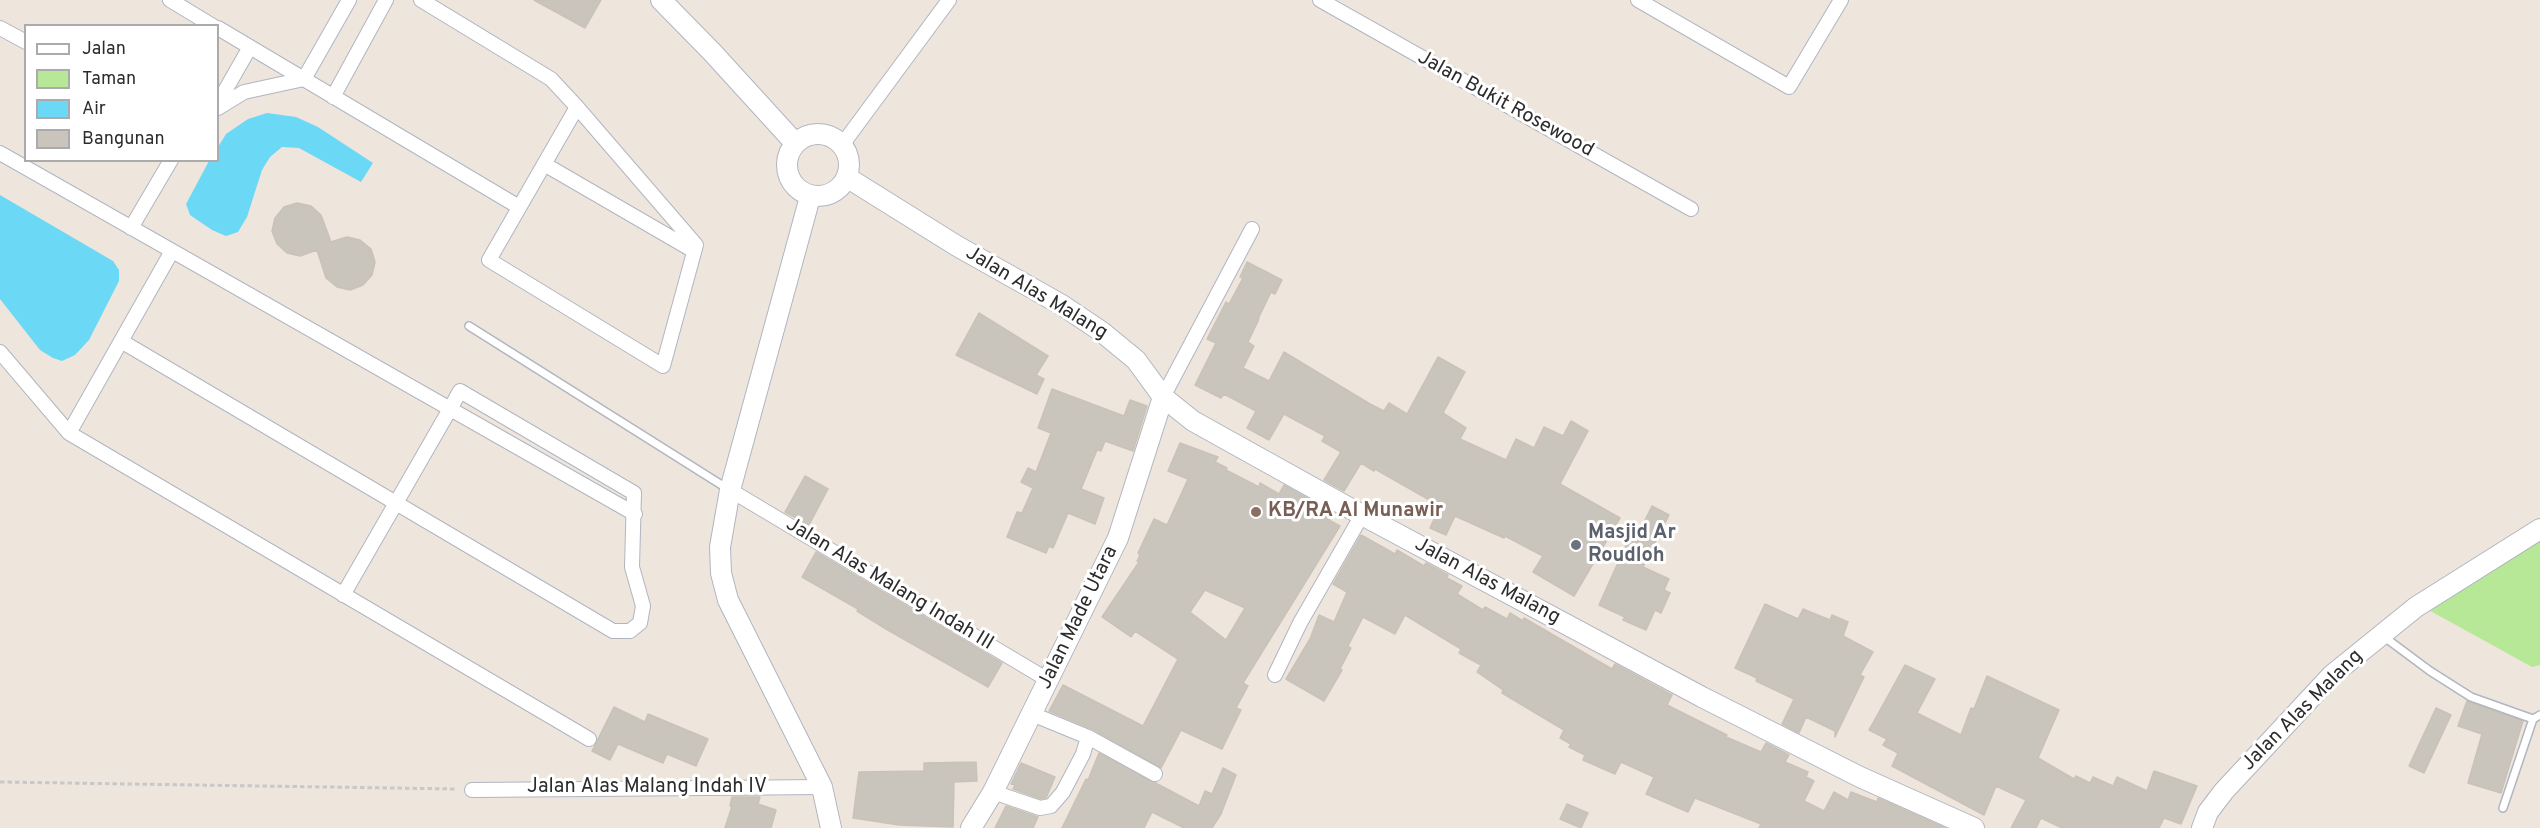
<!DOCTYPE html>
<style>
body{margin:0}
#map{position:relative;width:2540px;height:828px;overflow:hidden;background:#eee6dd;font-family:Overpass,sans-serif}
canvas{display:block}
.legend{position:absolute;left:24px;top:24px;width:195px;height:138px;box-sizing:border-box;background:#fff;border:2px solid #ababab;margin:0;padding:8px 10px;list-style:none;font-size:18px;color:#2c2c2c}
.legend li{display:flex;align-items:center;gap:12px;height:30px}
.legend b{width:30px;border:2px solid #ababab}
</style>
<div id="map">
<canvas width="2540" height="828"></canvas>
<ul class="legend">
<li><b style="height:8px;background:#fff"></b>Jalan</li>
<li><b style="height:16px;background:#b7e897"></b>Taman</li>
<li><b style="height:16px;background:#6bd8f6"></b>Air</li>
<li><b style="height:16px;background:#c9c4bc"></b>Bangunan</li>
</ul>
</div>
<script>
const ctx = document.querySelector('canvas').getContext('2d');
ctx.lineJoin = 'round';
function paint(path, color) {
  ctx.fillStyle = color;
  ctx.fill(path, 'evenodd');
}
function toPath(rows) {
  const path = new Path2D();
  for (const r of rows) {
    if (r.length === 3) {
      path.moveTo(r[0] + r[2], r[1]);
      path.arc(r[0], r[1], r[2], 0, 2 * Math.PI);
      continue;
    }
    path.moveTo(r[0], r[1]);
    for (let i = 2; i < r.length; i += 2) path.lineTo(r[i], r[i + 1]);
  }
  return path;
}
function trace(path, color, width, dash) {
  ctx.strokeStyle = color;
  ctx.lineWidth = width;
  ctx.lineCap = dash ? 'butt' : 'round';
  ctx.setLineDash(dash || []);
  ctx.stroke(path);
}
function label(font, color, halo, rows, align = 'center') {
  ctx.font = font + ' Overpass,sans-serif';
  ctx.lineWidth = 6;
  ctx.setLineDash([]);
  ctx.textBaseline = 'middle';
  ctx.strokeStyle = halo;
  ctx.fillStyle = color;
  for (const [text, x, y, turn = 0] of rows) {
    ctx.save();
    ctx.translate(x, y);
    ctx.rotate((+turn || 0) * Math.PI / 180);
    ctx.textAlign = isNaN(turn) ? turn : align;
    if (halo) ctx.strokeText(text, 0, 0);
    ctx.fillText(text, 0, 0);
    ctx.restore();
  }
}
const green = toPath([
 [2540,533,2540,665,2532,667,2425,608]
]);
const water = toPath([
 [267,113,296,117,318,127,373,163,361,182,299,148,282,147,270,157,262,170,247,217,238,232,226,236,212,230,190,215,186,204,209,161,218,160,218,147,226,134,248,119],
 [0,195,113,261,119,270,119,281,89,340,75,355,62,361,53,358,40,350,0,299]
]);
const building = toPath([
 [534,0,601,0,585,28,534,0],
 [297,203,311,206,321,215,331,242,347,237,360,240,371,249,375,262,372,275,363,285,350,290,337,287,326,278,317,250,300,256,287,253,277,244,272,231,275,218,284,207,297,203],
 [1247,262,1282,280,1275,294,1271,292,1258,319,1259,319,1248,342,1254,346,1243,368,1269,381,1284,352,1370,404,1384,411,1389,403,1407,414,1438,357,1465,372,1443,413,1466,428,1460,439,1506,460,1516,439,1534,448,1544,427,1563,436,1571,421,1588,431,1560,484,1620,518,1574,596,1533,572,1543,556,1505,536,1504,538,1455,516,1446,535,1430,528,1440,506,1375,469,1374,471,1361,463,1344,491,1324,480,1341,452,1322,441,1325,436,1284,414,1269,440,1247,428,1256,411,1224,394,1221,398,1195,385,1216,343,1207,339,1226,302,1229,304,1243,278,1240,277,1247,262],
 [979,313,1048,356,1036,375,1044,379,1037,394,956,355,979,313],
 [1052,389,1124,416,1130,400,1147,406,1133,451,1105,441,1101,451,1097,450,1081,489,1104,498,1095,524,1068,513,1053,548,1049,546,1046,553,1007,537,1017,512,1022,513,1033,488,1021,482,1028,468,1036,472,1051,433,1038,428,1052,389],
 [1180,443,1218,457,1215,462,1227,468,1226,470,1259,487,1260,483,1279,494,1284,485,1334,513,1329,520,1340,526,1243,683,1248,686,1236,708,1241,710,1222,749,1181,730,1161,768,1092,729,1049,711,1063,685,1143,726,1178,659,1135,631,1131,637,1102,617,1139,562,1137,561,1140,555,1138,553,1154,519,1167,525,1188,479,1168,471,1180,443],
 [1205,590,1245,608,1226,640,1190,612,1205,590],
 [805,476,828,489,809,525,785,512,805,476],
 [1652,506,1669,515,1643,567,1669,579,1664,590,1670,593,1661,613,1655,610,1646,630,1623,620,1625,617,1599,605,1634,527,1640,530,1652,506],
 [1361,535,1395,554,1397,550,1424,566,1426,563,1448,575,1447,578,1462,586,1457,594,1483,610,1485,607,1507,619,1510,613,1523,621,1524,618,1612,669,1615,664,1672,695,1667,705,1727,735,1726,737,1761,752,1766,743,1789,755,1785,762,1808,772,1806,777,1814,781,1804,801,1824,811,1834,792,1848,800,1851,792,1877,802,1878,798,1945,828,1759,828,1761,824,1695,798,1688,812,1646,794,1654,777,1621,762,1615,774,1583,760,1585,755,1569,747,1571,744,1560,738,1564,730,1502,693,1503,690,1477,672,1481,665,1459,653,1461,649,1405,615,1395,634,1363,617,1348,646,1351,648,1340,669,1342,670,1324,701,1286,679,1310,639,1319,615,1334,622,1347,592,1333,584,1361,535],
 [816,552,1002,663,988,687,886,629,857,611,858,609,802,577,816,552],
 [1765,604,1798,619,1803,609,1830,620,1832,615,1848,622,1843,636,1873,652,1860,675,1864,677,1835,737,1835,731,1806,717,1799,733,1782,724,1794,699,1756,681,1757,678,1735,668,1765,604],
 [1905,665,1935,679,1917,713,1961,735,1971,708,1974,709,1987,676,2059,710,2038,758,2074,779,2076,776,2090,783,2093,777,2113,786,2117,777,2147,791,2154,771,2197,786,2181,824,2164,818,2159,828,2062,828,2041,818,2036,828,2011,828,2026,800,1996,786,1984,815,1892,766,1898,753,1883,745,1887,739,1869,730,1905,665],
 [2467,701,2523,721,2501,793,2468,783,2482,734,2458,726,2467,701],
 [614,707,645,722,648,714,708,739,696,766,667,754,663,763,618,744,610,760,592,751,614,707],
 [2436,708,2451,715,2424,773,2409,766,2436,708],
 [1099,753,1199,806,1205,791,1212,794,1223,768,1236,775,1221,814,1212,828,1184,828,1152,812,1144,828,1062,828,1086,779,1088,780,1099,753],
 [976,762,977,781,954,782,953,827,899,825,853,818,859,772,924,771,924,763,976,762],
 [1021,763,1055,777,1046,798,1041,799,1013,789,1015,785,1011,784,1021,763],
 [732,797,760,797,758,804,776,810,771,828,725,828,732,806,730,806,732,797],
 [1567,804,1588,813,1581,828,1560,819,1567,804],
 [1006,806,1038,817,1033,828,995,828,1006,806]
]);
const path = toPath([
 [0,782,457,789]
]);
const lane = toPath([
 [469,326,728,489],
 [2383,636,2430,671,2471,697,2533,719,2540,715],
 [2503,808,2533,719]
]);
const street = toPath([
 [170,0,213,26],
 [421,0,551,79,577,107,696,245,663,366,489,260,577,107],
 [1320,0,1691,209],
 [1638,0,1789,87,1841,0],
 [0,28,26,42],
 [218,28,519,207],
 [333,97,386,0],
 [218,103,250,47],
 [218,108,244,92,304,79,349,0],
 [842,145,949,0],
 [0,153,635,514],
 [544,164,694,251],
 [131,228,171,160],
 [121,341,396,503,613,631,630,631,640,623,643,606,632,567,634,493,460,391,450,409,396,503,343,595],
 [0,352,69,433,589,739],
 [1163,397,1252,229],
 [69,433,172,251],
 [730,490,1048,680],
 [1275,675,1300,623,1362,515],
 [1032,714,1088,737,1155,774],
 [472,790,822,787],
 [993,792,1040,808,1051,806,1063,792,1083,754,1088,737]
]);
const secondary = toPath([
 [661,0,712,52,795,143],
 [818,165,31],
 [848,178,957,246,1062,305,1102,332,1136,360,1163,397,1193,421,1362,515,1702,697,1860,777,1974,828],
 [810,197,730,490,720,547,721,573,728,600,822,787,831,828],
 [971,828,993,792,1118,538,1163,397],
 [2202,828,2208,812,2224,791,2332,675,2416,607,2540,529]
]);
const markers = [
 [1256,512,6,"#8d6e63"],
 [1576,545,6,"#6b7280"]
];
const streetNames = [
 ["Jalan Bukit Rosewood",1505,105,29],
 ["Jalan Alas Malang",1036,294,31],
 ["Jalan Alas Malang",1487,582,28],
 ["Jalan Alas Malang Indah III",889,585,31],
 ["Jalan Made Utara",1079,618,-64],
 ["Jalan Alas Malang",2303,711,-45],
 ["Jalan Alas Malang Indah IV",647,788]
];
const educationNames = [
 ["KB/RA Al Munawir",1268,512]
];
const worshipNames = [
 ["Masjid Ar",1588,534],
 ["Roudloh",1588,557]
];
paint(green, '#b7e897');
paint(water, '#6bd8f6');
paint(building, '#c9c4bc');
trace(building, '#cac2b7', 1.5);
trace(lane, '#b1b5c0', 10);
trace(street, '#b1b5c0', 16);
trace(secondary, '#b1b5c0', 22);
trace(path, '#c8c8c8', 3, [4.5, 3]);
trace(lane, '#fff', 7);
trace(street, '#fff', 14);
trace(secondary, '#fff', 20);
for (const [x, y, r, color] of markers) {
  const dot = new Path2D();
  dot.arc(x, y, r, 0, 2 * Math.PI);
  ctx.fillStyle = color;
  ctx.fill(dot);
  trace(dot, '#fff', 2);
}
label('20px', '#2c2c2c', '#fff', streetNames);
label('bold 20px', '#785e54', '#fff', educationNames, 'left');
label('bold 20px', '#5b616d', '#fff', worshipNames, 'left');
</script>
